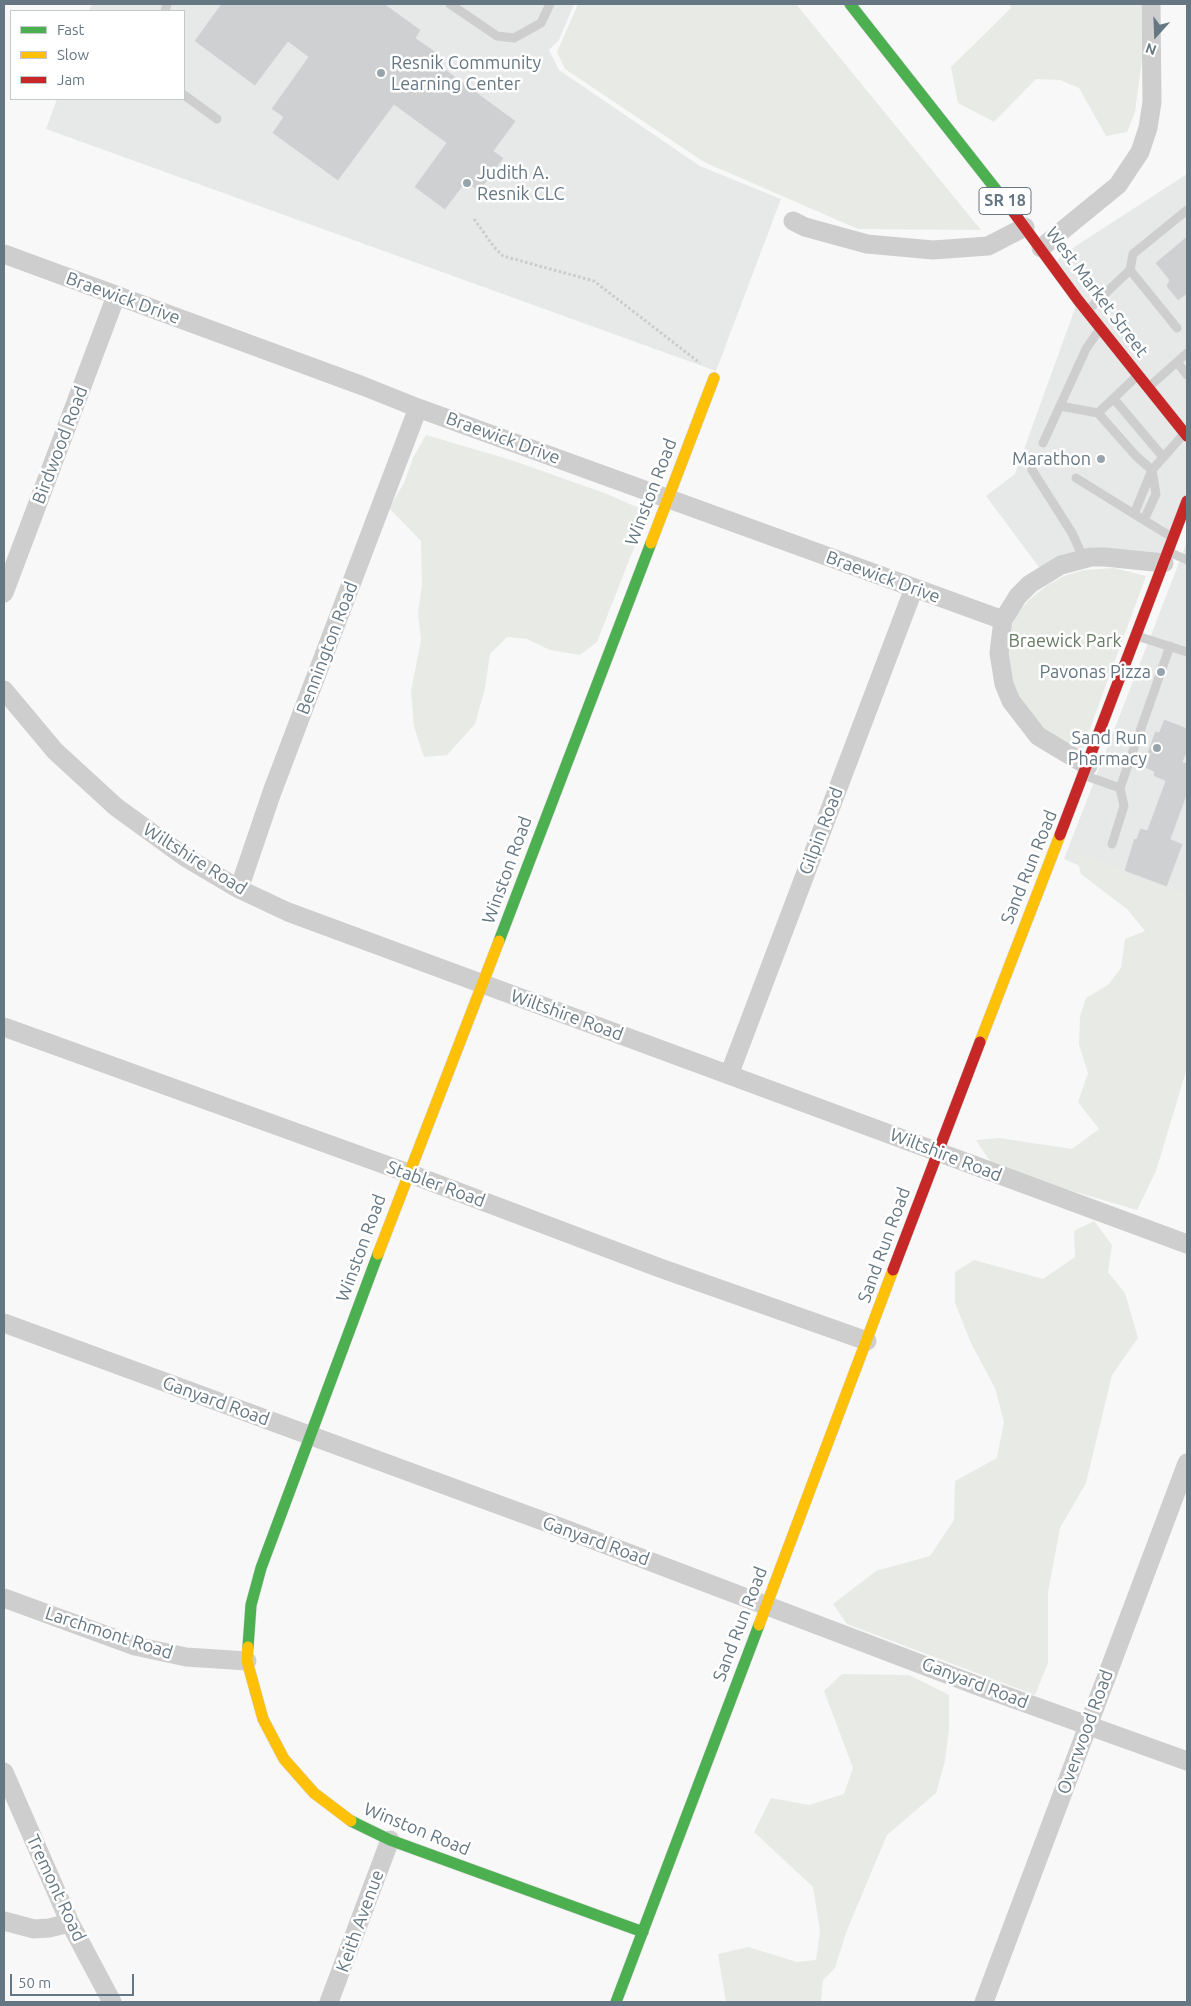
<!DOCTYPE html>
<style>
body{margin:0}
#map{position:relative;width:1191px;height:2006px;overflow:hidden;background:#f8f8f8;font-family:Ubuntu,sans-serif}
canvas{display:block}
.frame{position:absolute;inset:0;border:5px solid #657782;pointer-events:none}
.legend{position:absolute;left:10px;top:10px;width:175px;height:90px;box-sizing:border-box;background:#fff;border:1px solid #c1c9cd;margin:0;padding:6px 9px;list-style:none;font-size:15px;color:#657782}
.legend li{display:flex;align-items:center;gap:10px;height:25px}
.legend b{width:25px;border:1px solid #c1c9cd}
.north{position:absolute;left:1131px;top:10px;width:50px;height:50px;-webkit-text-stroke:4px #fff;paint-order:stroke;rotate:200deg;font-size:14px;font-weight:700;line-height:20px;text-align:center;color:#657782}
.north::after{content:'';display:block;margin:auto;width:18px;height:22px;background:#657782;clip-path:polygon(50% 0,100% 100%,50% 72%,0 100%)}
.scale{position:absolute;left:10px;top:1974px;width:124px;height:22px;box-sizing:border-box;border:2px solid #657782;border-top:0;padding-left:6px;font-size:15px;line-height:18px;white-space:nowrap;color:#657782;-webkit-text-stroke:4px #fff;paint-order:stroke}
</style>
<div id="map">
<canvas width="1191" height="2006"></canvas>
<div class="frame"></div>
<ul class="legend">
<li><b style="height:6px;background:#4caf50"></b>Fast</li>
<li><b style="height:6px;background:#ffc107"></b>Slow</li>
<li><b style="height:6px;background:#c62828"></b>Jam</li>
</ul>
<div class="north">N</div>
<div class="scale">50 m</div>
</div>
<script>
const ctx = document.querySelector('canvas').getContext('2d');
ctx.lineJoin = 'round';
function paint(path, color) {
  ctx.fillStyle = color;
  ctx.fill(path, 'evenodd');
}
function toPath(rows) {
  const path = new Path2D();
  for (const r of rows) {
    path.moveTo(r[0], r[1]);
    for (let i = 2; i < r.length; i += 2) path.lineTo(r[i], r[i + 1]);
  }
  return path;
}
function trace(path, color, width, dash) {
  ctx.strokeStyle = color;
  ctx.lineWidth = width;
  ctx.lineCap = dash ? 'butt' : 'round';
  ctx.setLineDash(dash || []);
  ctx.stroke(path);
}
function label(font, color, halo, rows, align = 'center') {
  ctx.font = font + ' Ubuntu,sans-serif';
  ctx.lineWidth = 5;
  ctx.setLineDash([]);
  ctx.textBaseline = 'middle';
  ctx.strokeStyle = halo;
  ctx.fillStyle = color;
  for (const [text, x, y, turn = 0] of rows) {
    ctx.save();
    ctx.translate(x, y);
    ctx.rotate((+turn || 0) * Math.PI / 180);
    ctx.textAlign = isNaN(turn) ? turn : align;
    if (halo) ctx.strokeText(text, 0, 0);
    ctx.fillText(text, 0, 0);
    ctx.restore();
  }
}
const built = toPath([
 [92,4,574,4,559,40,549,50,559,70,700,166,781,199,716,371,46,129,57,99,184,99,184,11,89,11],
 [1187,174,1187,501,1164,563,1105,557,1044,574,986,496,1015,474,1078,300,1053,264,1068,251],
 [1187,542,1187,912,1064,859]
]);
const green = toPath([
 [578,4,796,4,981,230,858,229,704,162,565,69,557,52],
 [1009,4,1141,4,1142,60,1135,112,1127,132,1106,136,1079,88,1060,80,1036,79,994,122,958,103,951,67,1011,8],
 [426,435,511,460,607,494,648,512,597,642,580,655,550,650,527,639,507,637,490,654,485,688,475,724,447,755,424,757,414,727,411,691,421,640,418,613,422,585,421,541,389,508,404,483,413,458],
 [1114,568,1146,576,1081,753,1046,732,1021,704,1010,674,1008,647,1014,618,1029,600,1046,586,1064,576,1084,570],
 [1075,851,1187,893,1187,1068,1156,1171,1137,1210,1025,1177,992,1164,976,1140,999,1138,1072,1149,1099,1129,1078,1102,1088,1073,1079,1045,1080,1016,1086,998,1108,985,1121,968,1125,939,1145,931,1128,910,1081,874],
 [1094,1221,1112,1245,1108,1272,1125,1293,1138,1338,1112,1375,1086,1483,1060,1528,1048,1592,1048,1663,1035,1695,847,1624,833,1604,876,1571,930,1556,954,1520,955,1481,997,1458,1004,1422,995,1388,971,1343,955,1303,955,1272,974,1260,1043,1279,1075,1257,1074,1231],
 [842,1674,909,1675,949,1695,949,1729,945,1761,936,1793,887,1835,847,1930,835,1968,823,1980,821,2002,726,2002,718,1954,748,1947,797,1962,816,1960,820,1931,813,1887,754,1832,771,1798,809,1805,844,1794,853,1768,824,1691]
]);
const building = toPath([
 [221,4,385,4,421,30,416,38,439,54,434,61,516,121,494,151,504,158,479,192,466,182,445,210,414,187,446,143,394,105,338,181,272,133,283,117,271,109,308,57,288,42,255,86,194,41,221,4],
 [1187,236,1187,294,1178,301,1166,286,1169,280,1155,263,1187,236],
 [1164,719,1187,728,1187,752,1183,762,1187,763,1187,795,1171,839,1183,844,1167,887,1124,871,1134,838,1136,839,1140,828,1147,830,1165,781,1153,776,1154,772,1145,768,1150,754,1147,753,1155,731,1159,732,1164,719]
]);
const path = toPath([
 [474,219,494,247,503,256,594,281,700,363]
]);
const lane = toPath([
 [450,4,497,36,514,38,541,23,550,4],
 [165,11,167,4],
 [184,95,217,119],
 [1130,270,1177,328],
 [1089,309,1130,270,1133,254,1187,210],
 [1177,362,1187,375],
 [1136,377,1098,413,1136,456,1152,470,1134,514,1170,536],
 [1150,386,1187,353],
 [1114,399,1163,457],
 [1060,406,1098,413],
 [1043,443,1086,349,1099,330],
 [1032,470,1072,533,1084,559],
 [1076,478,1134,514],
 [1144,520,1156,494,1152,470,1183,435],
 [1169,552,1187,560],
 [1140,637,1187,652],
 [1086,776,1120,788,1124,806,1112,844],
 [1120,788,1170,646]
]);
const street = toPath([
 [793,221,805,227,867,244,933,250,988,246,1025,227],
 [1041,248,1118,185,1140,152,1148,128,1152,102,1151,4],
 [4,254,363,386,418,408,1003,620],
 [4,593,116,296],
 [4,690,55,751,116,807,185,857,239,889,288,912,1187,1244],
 [1088,766,1038,736,1011,701,1004,684,999,653,1003,620,1018,596,1030,584,1061,565,1091,557,1105,557,1164,563],
 [239,889,272,792,418,408],
 [4,1027,408,1173,660,1268,867,1341],
 [729,1075,914,588],
 [4,1323,562,1528,981,1687,1187,1761],
 [4,1598,135,1646,186,1657,247,1661],
 [4,1772,70,1923,112,2002],
 [4,1921,34,1929,49,1928,70,1923],
 [329,2002,390,1840],
 [984,2002,1187,1463]
]);
const fast = toPath([
 [850,4,1009,206],
 [499,941,651,543],
 [248,1647,251,1605,261,1568,378,1254],
 [351,1821,390,1840,643,1932],
 [616,2002,759,1625]
]);
const slow = toPath([
 [651,543,714,378],
 [980,1042,1060,835],
 [378,1254,499,941],
 [759,1625,893,1270],
 [248,1647,247,1661,263,1719,284,1759,314,1793,351,1821]
]);
const jam = toPath([
 [1009,206,1078,300,1187,436],
 [1060,835,1187,501],
 [893,1270,980,1042]
]);
const markers = [
 [381,73,5,"#98a4ab"],
 [467,183,5,"#98a4ab"],
 [1101,459,5,"#98a4ab"],
 [1161,672,5,"#98a4ab"],
 [1157,748,5,"#98a4ab"]
];
const shields = [
 [1005,201,52]
];
const shieldNames = [
 ["SR 18",1005,201]
];
const poiNames = [
 ["Resnik Community",391,63,"left"],
 ["Learning Center",391,84,"left"],
 ["Judith A.",477,173,"left"],
 ["Resnik CLC",477,194,"left"],
 ["Marathon",1091,459],
 ["Pavonas Pizza",1151,672],
 ["Sand Run",1147,738],
 ["Pharmacy",1147,759]
];
const streetNames = [
 ["West Market Street",1097,292,53],
 ["Braewick Drive",123,298,20],
 ["Braewick Drive",503,438,20],
 ["Birdwood Road",60,445,-69],
 ["Winston Road",651,492,-69],
 ["Braewick Drive",883,577,20],
 ["Bennington Road",327,648,-69],
 ["Gilpin Road",821,831,-69],
 ["Wiltshire Road",195,859,32],
 ["Sand Run Road",1029,867,-68],
 ["Winston Road",507,870,-70],
 ["Wiltshire Road",567,1015,20],
 ["Wiltshire Road",946,1155,21],
 ["Stabler Road",436,1184,20],
 ["Sand Run Road",884,1245,-70],
 ["Winston Road",361,1248,-70],
 ["Ganyard Road",216,1401,20],
 ["Ganyard Road",596,1541,20],
 ["Sand Run Road",740,1624,-69],
 ["Larchmont Road",109,1633,18],
 ["Ganyard Road",975,1683,21],
 ["Overwood Road",1085,1732,-70],
 ["Winston Road",417,1829,22],
 ["Tremont Road",56,1888,65],
 ["Keith Avenue",360,1921,-70]
];
const parkNames = [
 ["Braewick Park",1065,641]
];
paint(built, '#e7e9e8');
paint(green, '#e8eae5');
paint(building, '#ced0d1');
trace(building, '#e8e8e8', 1);
trace(fast, '#d4d5d6', 12);
trace(slow, '#d4d5d6', 12);
trace(jam, '#d4d5d6', 12);
trace(path, '#cacbcd', 3, [2.5, 2.5]);
trace(lane, '#cececf', 9);
trace(street, '#cececf', 19);
trace(fast, '#4caf50', 11);
trace(slow, '#ffc107', 11);
trace(jam, '#c62828', 11);
for (const [x, y, r, color] of markers) {
  const dot = new Path2D();
  dot.arc(x, y, r, 0, 2 * Math.PI);
  ctx.fillStyle = color;
  ctx.fill(dot);
  trace(dot, '#fff', 2);
}
for (const [x, y, w] of shields) {
  const box = new Path2D();
  box.roundRect(x - w / 2, y - 13.5, w, 27, 4);
  ctx.fillStyle = '#fff';
  ctx.fill(box);
  trace(box, '#657782', 1);
}
label('bold 16px', '#657782', null, shieldNames);
label('18px', '#657782', '#fff', poiNames, 'right');
label('18px', '#657782', '#fff', streetNames);
label('18px', '#687a64', '#fff', parkNames);
</script>
